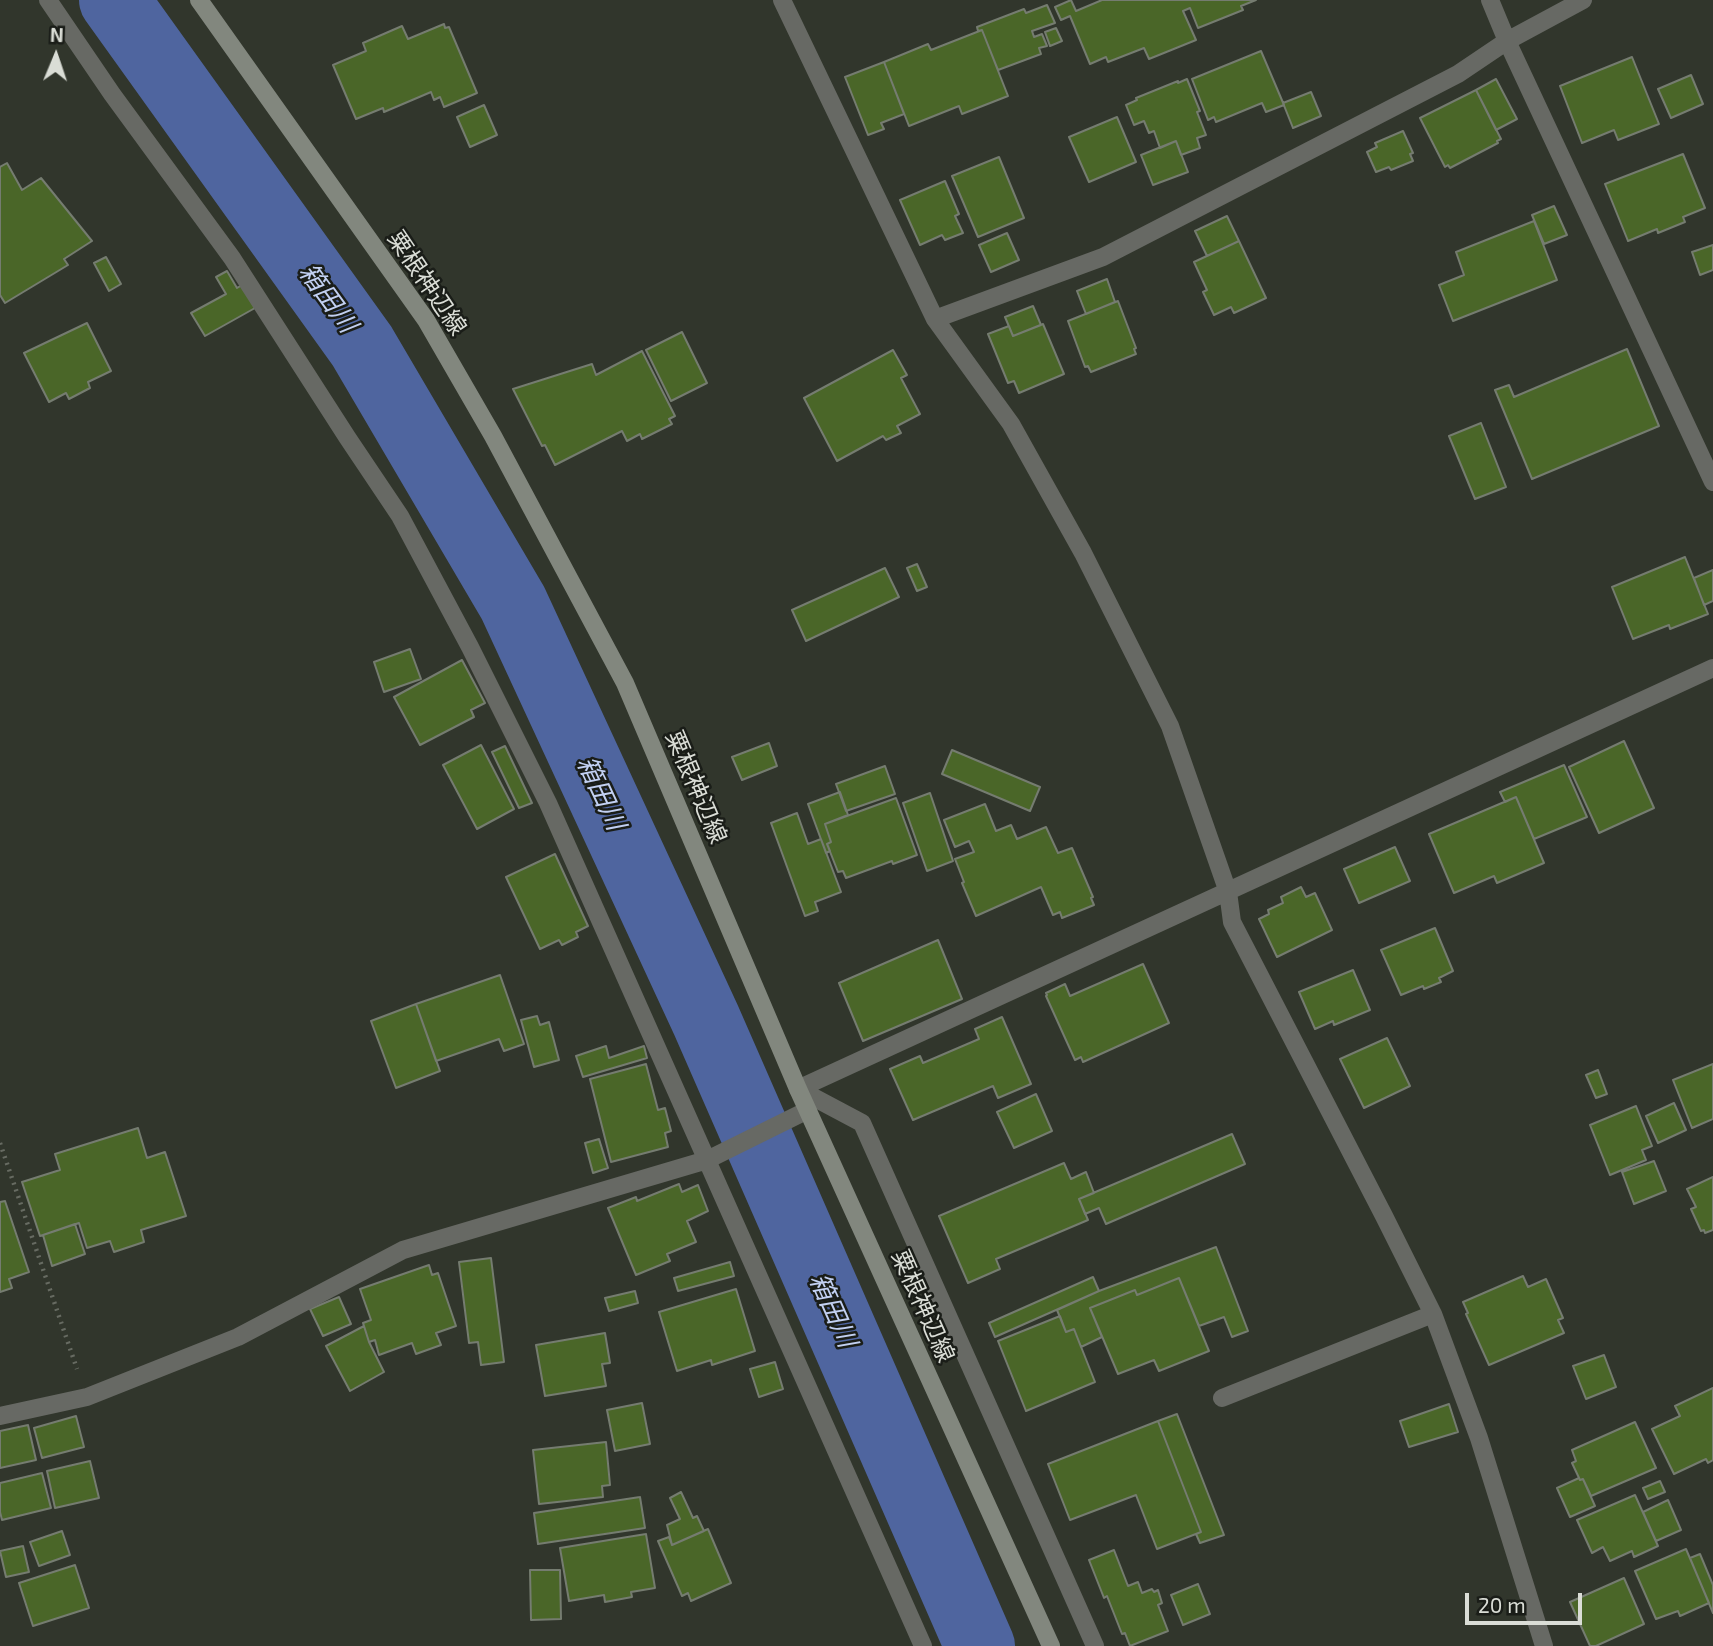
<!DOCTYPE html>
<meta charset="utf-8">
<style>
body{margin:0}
#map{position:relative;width:1713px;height:1646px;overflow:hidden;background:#31362c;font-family:"Exo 2",sans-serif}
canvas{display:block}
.north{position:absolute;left:21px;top:21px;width:70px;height:70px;-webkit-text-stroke:5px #1a1d18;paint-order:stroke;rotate:2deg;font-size:19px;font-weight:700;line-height:28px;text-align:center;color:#daddd6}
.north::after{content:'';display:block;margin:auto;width:24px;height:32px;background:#daddd6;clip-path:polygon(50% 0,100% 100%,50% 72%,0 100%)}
.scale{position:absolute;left:1465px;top:1593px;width:117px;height:32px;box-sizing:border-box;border:4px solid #daddd6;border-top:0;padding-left:9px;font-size:21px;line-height:24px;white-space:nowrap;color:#daddd6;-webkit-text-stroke:5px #1a1d18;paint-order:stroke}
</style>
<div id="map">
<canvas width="1713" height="1646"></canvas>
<div class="north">N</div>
<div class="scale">20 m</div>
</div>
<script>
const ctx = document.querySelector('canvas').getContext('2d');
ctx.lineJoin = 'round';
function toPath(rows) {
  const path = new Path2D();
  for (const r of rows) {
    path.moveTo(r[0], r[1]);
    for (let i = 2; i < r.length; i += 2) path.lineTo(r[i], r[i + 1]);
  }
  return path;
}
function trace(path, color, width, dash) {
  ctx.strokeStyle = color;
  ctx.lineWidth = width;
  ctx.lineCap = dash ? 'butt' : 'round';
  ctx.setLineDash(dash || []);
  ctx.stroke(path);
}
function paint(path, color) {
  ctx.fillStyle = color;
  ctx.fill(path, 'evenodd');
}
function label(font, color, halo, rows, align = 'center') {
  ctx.font = font + ' "Exo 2","Noto Sans JP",sans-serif';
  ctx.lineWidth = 5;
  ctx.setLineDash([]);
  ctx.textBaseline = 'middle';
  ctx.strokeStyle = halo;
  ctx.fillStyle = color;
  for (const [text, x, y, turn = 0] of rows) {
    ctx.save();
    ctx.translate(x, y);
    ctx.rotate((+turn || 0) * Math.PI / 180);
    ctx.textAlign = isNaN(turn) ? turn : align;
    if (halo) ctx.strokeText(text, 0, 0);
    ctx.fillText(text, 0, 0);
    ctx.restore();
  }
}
const river = toPath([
 [114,0,362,346,513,603,706,1020,980,1646]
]);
const building = toPath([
 [1071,0,1076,11,1102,0,1256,0,1241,6,1243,10,1198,28,1190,8,1183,11,1196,40,1149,59,1144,48,1108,62,1106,57,1090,64,1070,16,1061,20,1055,7,1071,0],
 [1047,5,1055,23,1032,31,1034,37,1042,34,1047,46,1039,48,1041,54,998,70,982,30,978,31,977,27,1024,9,1026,13,1047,5],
 [444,24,445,28,449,27,477,93,444,107,440,97,434,100,431,92,384,112,383,108,356,119,333,65,366,51,363,43,402,26,408,39,444,24],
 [1056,28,1062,41,1050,46,1045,32,1056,28],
 [982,30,1008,96,962,114,959,106,909,126,884,62,928,44,931,50,982,30],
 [1261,51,1284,105,1266,112,1262,103,1216,122,1214,117,1208,120,1192,79,1261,51],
 [1632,57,1659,124,1618,140,1614,130,1582,143,1560,86,1632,57],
 [884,62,904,114,881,123,884,129,868,135,845,77,884,62],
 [1691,75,1703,104,1671,118,1658,89,1691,75],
 [1187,79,1200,111,1197,112,1206,135,1197,138,1200,148,1181,155,1176,141,1160,148,1154,131,1149,133,1144,121,1134,125,1126,105,1137,100,1136,98,1178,81,1178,83,1187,79],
 [1496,79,1517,119,1496,130,1476,90,1496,79],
 [1476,90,1501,139,1497,141,1498,143,1450,168,1448,165,1445,167,1420,118,1476,90],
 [1311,92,1321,116,1293,128,1283,103,1311,92],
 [484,105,497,135,470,147,457,117,484,105],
 [1117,117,1136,162,1089,182,1069,137,1117,117],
 [1403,131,1413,153,1410,154,1413,161,1391,170,1389,167,1376,172,1367,152,1377,147,1375,143,1403,131],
 [1176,141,1188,172,1153,185,1141,155,1176,141],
 [1683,154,1705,208,1683,217,1685,222,1658,233,1657,229,1628,241,1605,184,1683,154],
 [999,157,1024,218,978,237,952,176,999,157],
 [7,163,22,190,41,178,92,241,64,259,68,265,5,303,0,295,0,167,7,163],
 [945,181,959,214,955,216,963,233,945,240,942,235,920,245,900,200,945,181],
 [1554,206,1567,235,1544,244,1532,215,1554,206],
 [1227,216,1239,241,1207,256,1195,231,1227,216],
 [1534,221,1557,280,1453,321,1439,285,1464,275,1456,252,1534,221],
 [1007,233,1019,260,991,272,979,245,1007,233],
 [1239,241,1266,298,1234,313,1231,307,1214,315,1203,292,1207,290,1194,262,1239,241],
 [1713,245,1713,270,1700,275,1692,252,1713,245],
 [106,257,121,284,109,291,94,263,106,257],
 [227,271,237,288,242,285,255,308,205,336,191,313,226,294,216,277,227,271],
 [1107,279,1115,302,1086,314,1077,291,1107,279],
 [1118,301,1136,348,1134,349,1136,354,1091,372,1088,366,1085,367,1068,321,1118,301],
 [1033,306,1041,325,1013,336,1005,317,1033,306],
 [87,323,111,371,88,382,90,388,69,399,66,393,49,402,24,353,87,323],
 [1043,324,1064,374,1019,393,1014,381,1008,383,988,334,1009,326,1013,336,1043,324],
 [682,332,707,383,671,401,646,350,682,332],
 [1627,349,1659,426,1532,479,1495,390,1509,385,1514,397,1627,349],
 [893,350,907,375,901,378,920,414,897,426,901,433,886,440,883,436,837,461,804,398,893,350],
 [642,351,675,416,669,419,672,424,642,439,640,434,627,441,622,431,555,465,545,445,542,446,513,389,592,364,596,375,642,351],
 [1481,423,1506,487,1475,499,1449,436,1481,423],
 [1685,557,1708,614,1670,629,1669,625,1633,639,1612,587,1685,557],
 [917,564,927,587,917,591,907,568,917,564],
 [885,568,899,597,806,641,792,610,885,568],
 [1713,570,1713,601,1704,605,1694,578,1713,570],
 [410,649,421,679,384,692,374,662,410,649],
 [462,660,485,703,471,710,474,717,420,745,394,697,462,660],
 [1624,741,1654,808,1599,833,1569,767,1624,741],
 [769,743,777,766,742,780,732,757,769,743],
 [481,745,514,809,477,829,443,765,481,745],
 [505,746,532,803,519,808,492,752,505,746],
 [952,750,1040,787,1030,811,942,774,952,750],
 [1564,765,1587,817,1534,839,1516,797,1505,802,1500,792,1564,765],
 [885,766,895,794,846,811,836,784,885,766],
 [840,792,848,815,825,824,831,842,827,844,830,851,826,853,808,804,840,792],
 [930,793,953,861,927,871,903,803,930,793],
 [1516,797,1544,863,1497,883,1494,876,1454,893,1429,834,1516,797],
 [896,798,917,855,893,864,892,861,846,878,843,871,838,872,827,844,831,842,825,824,896,798],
 [985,804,996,831,1011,825,1017,839,1046,827,1058,853,1072,848,1093,897,1091,898,1094,905,1062,918,1060,912,1053,915,1041,887,976,916,962,883,964,882,955,859,974,852,969,841,955,847,944,820,985,804],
 [797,813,808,844,821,839,841,892,815,902,818,911,805,916,771,823,797,813],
 [1395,847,1410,881,1359,903,1344,869,1395,847],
 [555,854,588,926,576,932,578,937,562,945,559,940,540,949,506,877,555,854],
 [1301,887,1306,897,1315,893,1332,930,1277,957,1259,919,1269,914,1268,910,1283,903,1281,897,1301,887],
 [1435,928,1453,971,1439,978,1441,982,1424,989,1423,986,1401,995,1381,950,1435,928],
 [938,940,962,999,863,1041,839,983,938,940],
 [1143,964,1169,1023,1083,1062,1081,1057,1075,1060,1046,996,1047,995,1046,993,1065,984,1070,996,1143,964],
 [1353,970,1370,1010,1334,1025,1333,1021,1315,1029,1299,992,1353,970],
 [500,975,524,1044,504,1051,499,1039,436,1061,416,1004,500,975],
 [416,1004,440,1071,396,1088,371,1021,416,1004],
 [537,1016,540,1025,549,1022,559,1060,534,1067,521,1020,537,1016],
 [1002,1017,1031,1084,998,1098,993,1086,913,1120,890,1069,920,1056,923,1063,979,1039,975,1029,1002,1017],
 [1387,1038,1410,1086,1364,1108,1340,1059,1387,1038],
 [606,1046,609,1058,644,1046,647,1058,583,1077,576,1056,606,1046],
 [646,1064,658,1110,665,1108,671,1131,665,1133,668,1147,611,1162,590,1079,646,1064],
 [1713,1064,1713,1119,1692,1128,1673,1080,1713,1064],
 [1598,1070,1607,1094,1596,1098,1586,1075,1598,1070],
 [1036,1094,1052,1131,1014,1148,997,1112,1036,1094],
 [1674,1103,1686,1130,1658,1143,1646,1116,1674,1103],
 [1636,1106,1652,1146,1642,1150,1646,1160,1610,1175,1590,1125,1636,1106],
 [138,1128,147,1158,165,1152,186,1216,141,1230,144,1242,114,1252,110,1241,87,1248,79,1223,40,1236,22,1182,60,1170,55,1154,138,1128],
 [1232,1134,1245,1164,1106,1224,1099,1208,1085,1214,1079,1199,1232,1134],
 [599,1139,608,1168,593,1173,585,1143,599,1139],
 [1654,1161,1666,1191,1634,1204,1622,1172,1654,1161],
 [1064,1163,1071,1179,1086,1172,1094,1193,1079,1199,1088,1220,996,1259,1000,1269,968,1283,939,1216,1064,1163],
 [1713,1177,1713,1230,1705,1233,1704,1230,1701,1231,1691,1209,1696,1207,1687,1189,1713,1177],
 [679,1184,682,1192,698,1185,708,1211,687,1221,696,1242,667,1254,670,1261,636,1275,608,1208,636,1197,637,1201,679,1184],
 [5,1201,29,1272,9,1279,12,1288,0,1292,0,1202,5,1201],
 [75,1224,85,1254,52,1266,43,1235,75,1224],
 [1216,1247,1248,1331,1232,1337,1224,1317,1199,1326,1179,1278,1137,1295,1135,1290,1090,1308,1102,1337,1081,1347,1074,1329,1066,1332,1057,1310,1099,1291,1216,1247],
 [491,1258,504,1362,481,1365,478,1342,469,1343,459,1262,491,1258],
 [730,1262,734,1276,678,1291,674,1278,730,1262],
 [429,1265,432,1275,438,1273,456,1326,436,1333,441,1345,416,1354,412,1343,379,1355,375,1340,369,1342,364,1326,363,1323,371,1320,360,1289,429,1265],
 [1523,1276,1528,1287,1546,1279,1563,1318,1558,1320,1564,1333,1489,1365,1466,1314,1468,1313,1463,1302,1523,1276],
 [1093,1277,1099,1291,995,1337,989,1323,1093,1277],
 [1179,1278,1209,1351,1159,1371,1154,1360,1118,1374,1090,1308,1135,1290,1137,1295,1179,1278],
 [736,1289,755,1351,712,1365,711,1360,677,1371,659,1312,736,1289],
 [635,1291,638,1303,609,1311,605,1298,635,1291],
 [339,1297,351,1324,323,1336,310,1309,339,1297],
 [1060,1316,1066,1332,1074,1329,1095,1382,1026,1411,998,1341,1060,1316],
 [364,1326,369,1342,384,1372,350,1391,326,1346,364,1326],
 [605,1333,610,1363,602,1364,606,1386,545,1396,536,1345,605,1333],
 [1604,1355,1616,1387,1586,1399,1573,1366,1604,1355],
 [775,1362,783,1389,759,1397,750,1369,775,1362],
 [1713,1388,1713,1460,1708,1463,1706,1459,1674,1474,1652,1429,1680,1416,1675,1406,1713,1388],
 [642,1403,650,1444,615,1451,607,1410,642,1403],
 [1449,1404,1458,1432,1409,1447,1400,1421,1449,1404],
 [1177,1414,1224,1535,1200,1543,1196,1534,1201,1532,1158,1421,1177,1414],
 [76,1416,84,1447,42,1458,34,1428,76,1416],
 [1158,1421,1201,1532,1157,1549,1136,1495,1070,1520,1048,1464,1158,1421],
 [1635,1422,1656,1468,1591,1496,1583,1479,1580,1480,1572,1463,1576,1461,1572,1450,1635,1422],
 [28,1425,36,1460,0,1468,0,1431,28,1425],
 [606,1442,610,1485,602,1486,603,1497,539,1504,533,1450,606,1442],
 [90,1461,99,1498,55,1508,47,1471,90,1461],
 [42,1473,51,1508,2,1520,0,1512,0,1483,42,1473],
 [1579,1478,1580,1480,1583,1479,1595,1506,1570,1517,1557,1488,1579,1478],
 [1660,1481,1665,1492,1648,1499,1643,1488,1660,1481],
 [681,1492,693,1518,697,1516,704,1531,672,1545,667,1525,680,1519,670,1498,681,1492],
 [1635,1495,1658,1546,1634,1557,1632,1551,1610,1561,1603,1547,1592,1553,1577,1520,1635,1495],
 [640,1497,645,1528,538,1544,534,1513,640,1497],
 [1668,1500,1681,1530,1656,1541,1643,1512,1668,1500],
 [708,1529,731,1583,691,1601,688,1593,682,1596,658,1541,669,1537,672,1545,708,1529],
 [62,1531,70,1555,39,1566,30,1542,62,1531],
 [646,1534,655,1588,631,1592,632,1597,605,1602,604,1595,569,1601,560,1548,646,1534],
 [23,1546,29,1572,6,1577,0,1551,23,1546],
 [1686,1549,1709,1603,1680,1616,1678,1611,1656,1619,1635,1571,1686,1549],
 [1114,1550,1128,1586,1138,1582,1142,1593,1152,1589,1154,1592,1158,1590,1162,1603,1158,1605,1168,1631,1130,1646,1125,1633,1122,1634,1107,1596,1104,1598,1089,1560,1114,1550],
 [1700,1554,1713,1585,1713,1613,1690,1558,1700,1554],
 [75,1565,89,1608,33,1626,19,1583,75,1565],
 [530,1570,560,1570,561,1619,531,1620,530,1570],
 [1624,1578,1644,1624,1596,1646,1590,1646,1570,1602,1624,1578],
 [1198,1584,1210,1614,1183,1625,1171,1595,1198,1584]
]);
const path = toPath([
 [0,1143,77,1369]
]);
const minor = toPath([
 [48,0,112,94,232,258,347,437,400,516,470,647,548,803,923,1646],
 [782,0,935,319,1011,424,1083,553,1170,726,1228,892,1232,922,1384,1216,1433,1314,1479,1438,1544,1646],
 [1490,0,1507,41,1713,482],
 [935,319,1103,257,1458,74,1507,41,1583,0],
 [798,1089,1713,668],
 [798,1089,862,1123,1095,1646],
 [1222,1398,1433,1314],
 [0,1416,87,1397,238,1337,403,1250,707,1160,808,1110]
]);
const secondary = toPath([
 [199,0,426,320,493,436,625,683,798,1089,1051,1646]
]);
const streetNames = [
 ["粟根神辺線",427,283,56],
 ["粟根神辺線",696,787,67],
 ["粟根神辺線",923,1306,66]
];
const waterNames = [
 ["箱田川",328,298,54],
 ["箱田川",601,793,65],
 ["箱田川",833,1310,66]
];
trace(river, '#4f659f', 70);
paint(building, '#4a6628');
trace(building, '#757c70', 2);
trace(path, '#676b62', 4.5, [2, 5]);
trace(minor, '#676964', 18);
trace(secondary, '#82877e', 18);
label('24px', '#daddd6', '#1a1d18', streetNames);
label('italic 26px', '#c2d0f2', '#1a1d18', waterNames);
</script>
